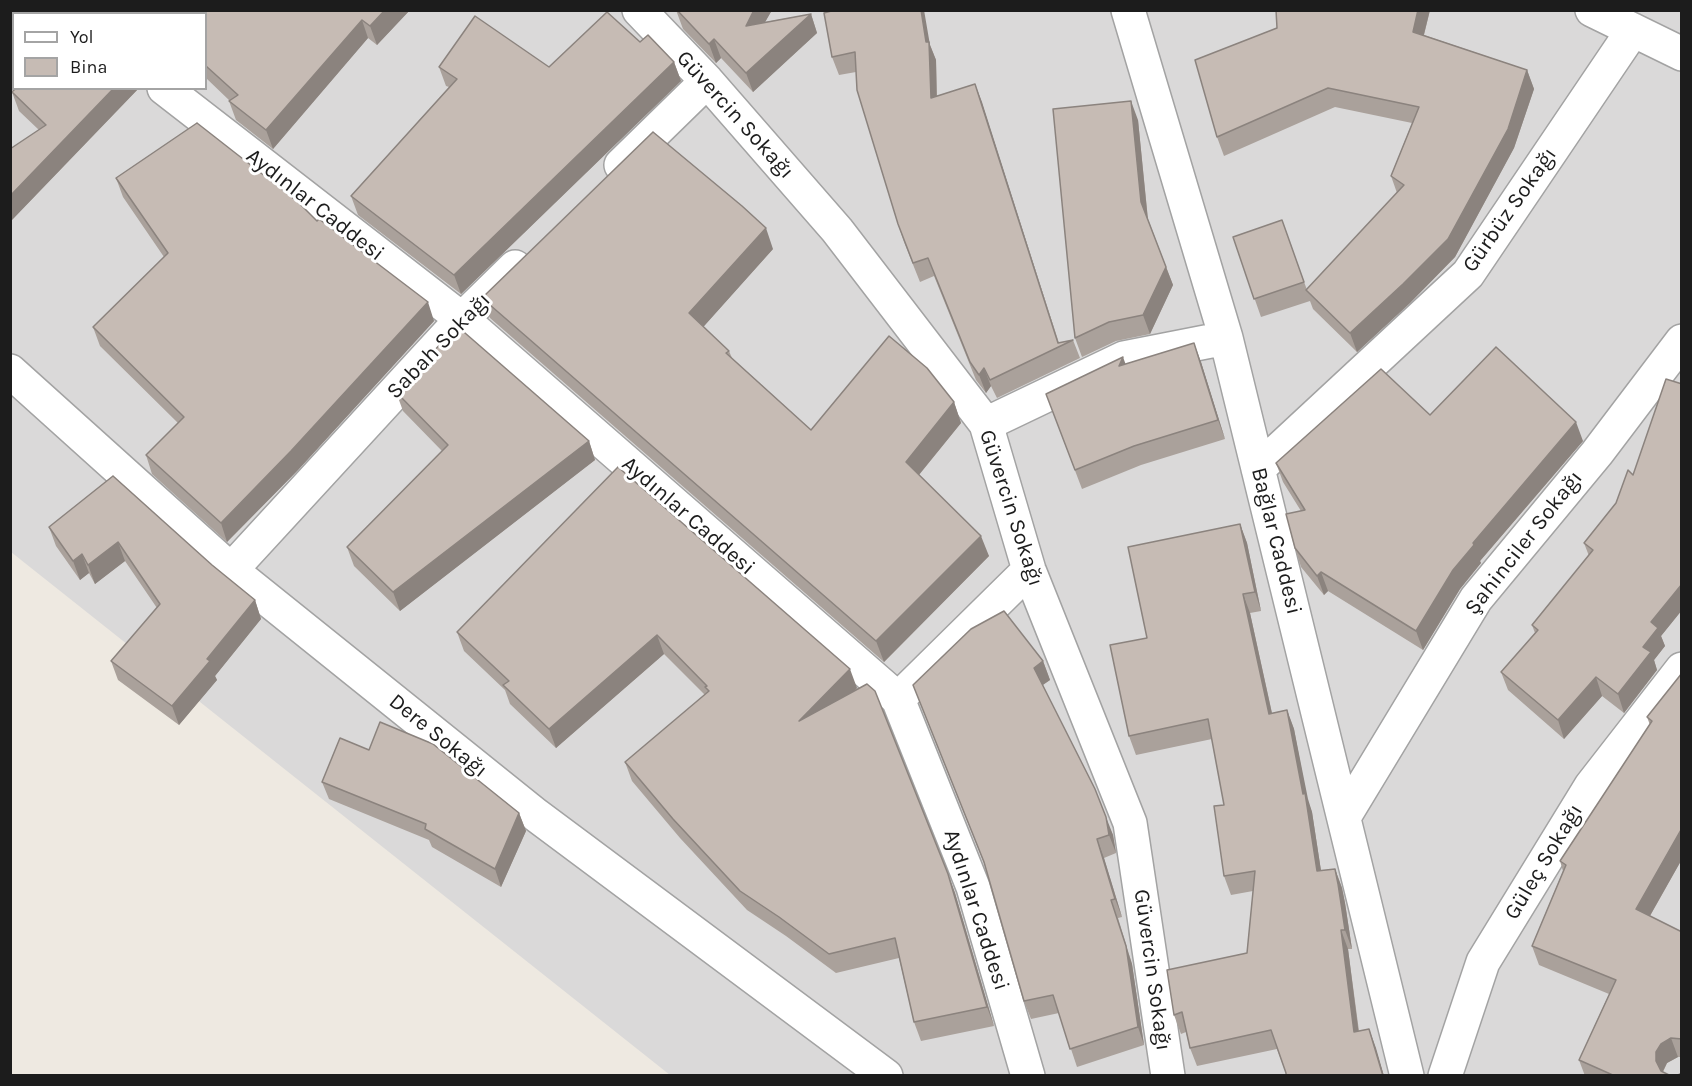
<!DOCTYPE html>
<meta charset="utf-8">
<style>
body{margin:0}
#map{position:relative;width:1692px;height:1086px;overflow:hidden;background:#eee9e1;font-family:Karla,sans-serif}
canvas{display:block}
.frame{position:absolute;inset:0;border:12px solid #1c1c1c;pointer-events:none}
.legend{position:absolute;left:12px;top:12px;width:195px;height:78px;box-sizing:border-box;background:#fff;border:2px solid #a4a4a4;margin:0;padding:8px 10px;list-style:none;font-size:18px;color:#1c1c1c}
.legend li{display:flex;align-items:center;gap:12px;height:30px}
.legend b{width:30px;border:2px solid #a4a4a4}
</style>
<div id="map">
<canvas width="1692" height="1086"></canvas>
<div class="frame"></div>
<ul class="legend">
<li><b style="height:8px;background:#fff"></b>Yol</li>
<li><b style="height:16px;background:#c6bbb4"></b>Bina</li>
</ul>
</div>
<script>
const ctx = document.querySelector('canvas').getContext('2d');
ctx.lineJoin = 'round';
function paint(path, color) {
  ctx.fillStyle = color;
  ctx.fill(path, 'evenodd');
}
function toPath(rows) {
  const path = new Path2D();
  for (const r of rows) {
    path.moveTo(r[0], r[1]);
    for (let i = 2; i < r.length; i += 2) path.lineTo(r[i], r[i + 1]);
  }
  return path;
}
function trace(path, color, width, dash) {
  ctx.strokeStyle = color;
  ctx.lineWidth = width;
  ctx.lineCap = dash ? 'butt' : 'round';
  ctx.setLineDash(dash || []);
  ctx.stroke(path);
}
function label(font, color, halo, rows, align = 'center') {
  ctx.font = font + ' Karla,sans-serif';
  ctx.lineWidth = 6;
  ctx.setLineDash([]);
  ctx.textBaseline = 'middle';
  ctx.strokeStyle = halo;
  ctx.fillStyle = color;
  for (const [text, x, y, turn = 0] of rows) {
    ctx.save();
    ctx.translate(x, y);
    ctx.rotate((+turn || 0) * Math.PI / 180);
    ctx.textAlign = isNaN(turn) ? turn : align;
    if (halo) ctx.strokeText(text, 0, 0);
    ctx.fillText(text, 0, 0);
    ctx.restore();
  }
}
const residential = toPath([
 [10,11,1681,11,1681,1075,670,1075,11,552],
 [14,14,206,14,206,88,14,88]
]);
const street = toPath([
 [63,10,67,14],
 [639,10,707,81,837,230,986,424,1029,570,1130,823,1168,1076],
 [1128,10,1226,338,1407,1076],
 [1592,10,1682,54],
 [164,88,462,319,898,699,973,887,1028,1076],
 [621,165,707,81],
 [10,371,231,570,536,815,886,1076],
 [986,424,1124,358,1226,338],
 [1258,469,1468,274,1633,30],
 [231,570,462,319,515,267],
 [898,699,1029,570],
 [1344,817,1476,599,1597,453,1682,341],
 [1445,1076,1483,962,1591,786,1682,669]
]);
const wall = toPath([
 [410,10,377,45,368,38,273,149,236,120,229,101,230,101,206,78,206,14],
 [676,10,772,10,765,22,811,14,817,33,753,92,721,58,716,63,683,29],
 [835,10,930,45,936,60,937,96,975,84,1059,343,1073,340,1080,358,997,398,991,386,986,393,976,380,934,276,920,282,904,242,898,224,856,72,839,75,832,57],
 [1276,10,1430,10,1424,35,1527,70,1534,89,1514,148,1455,257,1410,303,1357,352,1313,309,1310,301,1261,317,1233,237,1282,220,1307,290,1397,193,1391,176,1412,123,1335,107,1224,156,1217,137,1277,28],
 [640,42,674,62,681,81,461,294,358,215,351,196,449,87,446,86,439,67,549,67],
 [16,88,139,88,10,222,39,130,19,111,12,92],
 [1138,120,1148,219,1173,285,1150,334,1116,341,1082,357,1075,338],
 [116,178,317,221,434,321,298,470,227,542,152,474,146,455,178,423,100,346,93,327,164,257,123,197],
 [773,249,703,327,729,351,732,358,811,430,954,402,961,423,919,475,989,556,884,662,490,318,482,298],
 [1201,362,1225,439,1141,465,1082,489,1046,394,1125,364],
 [1682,384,1682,610,1661,636,1665,646,1654,660,1657,670,1624,713,1602,696,1564,739,1508,690,1501,672,1535,633,1532,625,1589,556,1584,543,1616,503,1633,475],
 [396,392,589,441,595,460,400,611,354,566,347,547,442,451,403,411],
 [1430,415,1583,441,1480,561,1481,563,1460,589,1423,650,1328,591,1324,595,1301,567,1295,548,1301,511,1283,482,1276,463],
 [618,467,857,688,854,691,948,874,955,893,994,1026,921,1041,914,1022,899,958,836,973,786,936,747,910,680,838,632,781,625,762,705,695,664,654,556,748,510,704,505,690,464,651,457,632],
 [1240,524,1247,543,1261,611,1250,613,1272,713,1287,710,1294,729,1307,799,1312,812,1321,871,1335,869,1342,888,1345,903,1352,949,1348,949,1359,1031,1369,1029,1384,1076,1286,1076,1286,1073,1277,1049,1197,1066,1190,1048,1186,1032,1181,1034,1174,1015,1247,953,1253,891,1231,895,1224,876,1224,805,1212,739,1136,755,1129,736,1147,638],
 [49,527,212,565,255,600,261,619,215,676,217,680,179,725,118,680,111,661,157,608,125,561,95,584,89,573,80,580,56,546],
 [1043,661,1050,680,1043,685,1113,835,1116,853,1104,858,1122,917,1118,918,1132,964,1144,1045,1077,1067,1059,1013,1031,1019,1024,1001,986,868,913,685],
 [1682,673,1682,859,1650,916,1682,932,1682,1057,1678,1057,1667,1063,1663,1072,1669,1075,1682,1076,1585,1076,1579,1060,1609,994,1539,965,1532,946,1563,871,1560,861,1650,725,1647,717],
 [322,782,519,813,526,831,501,887,432,847,429,840,329,799]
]);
const shadedWall = toPath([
 [385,10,410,10,377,45,370,26],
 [754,10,772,10,752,45,746,26],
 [921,10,924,10,930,45,936,60,937,116,931,98,926,42],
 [1418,10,1430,10,1420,50,1413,32],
 [811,14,817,33,753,92,746,73],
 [362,20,368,38,273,149,266,130],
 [714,39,721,58,716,63,709,44],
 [674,62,681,81,461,294,454,275],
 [1527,70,1534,89,1514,148,1455,257,1410,303,1357,352,1350,333],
 [975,84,982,102,1060,347],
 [114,88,139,88,10,222,10,196],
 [1131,101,1138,120,1148,221,1141,202],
 [766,228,773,249,697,334,689,313],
 [1166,267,1173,285,1150,334,1143,315],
 [428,302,434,321,298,470,227,542,221,523],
 [1194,343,1201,362,1225,439,1218,420],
 [1123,357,1130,376,1119,366],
 [984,368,991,386,986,393,979,375],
 [954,402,961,423,913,482,906,462],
 [1576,422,1583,441,1480,561,1481,563,1460,589,1423,650,1416,631,1453,570,1473,543],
 [589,441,595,460,400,611,393,592],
 [1240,524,1247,543,1261,611,1255,592],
 [981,536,989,556,884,662,876,641],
 [118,542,125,561,95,584,88,565],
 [82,554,89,573,80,580,73,561],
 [1321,572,1328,591,1324,595,1317,576],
 [1682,584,1682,610,1661,636,1665,646,1654,660,1657,670,1624,713,1618,694,1651,622],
 [1243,594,1250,613,1276,732,1269,714],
 [255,600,261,619,215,676,217,680,179,725,172,706,207,659],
 [657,635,664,654,556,748,549,729],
 [1043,661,1050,680,1041,686,1034,668],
 [850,669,857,688,806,740,799,721],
 [1596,677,1602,696,1564,739,1558,720],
 [1287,710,1294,729,1308,799,1312,812,1324,890,1317,871],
 [519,813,526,831,501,887,495,869],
 [1106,817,1113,835,1116,853,1109,835],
 [1682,828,1682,859,1643,928,1636,909],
 [1097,839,1104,858,1122,917,1115,899],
 [1335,869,1342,888,1345,903,1352,949,1345,930],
 [948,874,955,893,994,1026,987,1007],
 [1111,900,1132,964,1144,1045,1138,1027],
 [1341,930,1348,949,1361,1051,1354,1032],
 [1369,1029,1376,1048,1384,1076,1383,1076],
 [1671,1038,1678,1057,1667,1063,1663,1071,1663,1076,1656,1061,1656,1052,1661,1044]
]);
const building = toPath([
 [91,10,385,10,370,26,362,20,266,130,229,101,238,95,206,66,206,14,88,14,91,10],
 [677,10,754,10,746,26,811,14,746,73,714,39,709,44,677,10],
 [835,10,921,10,926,42,929,42,931,98,975,84,1058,343,1073,340,990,380,984,368,979,375,970,362,928,258,913,263,898,224,857,90,855,52,832,57,824,13,835,10],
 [1276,10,1418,10,1413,32,1527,70,1508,129,1448,239,1403,284,1350,333,1306,290,1404,185,1391,176,1419,107,1328,88,1217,137,1195,60,1277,28,1276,10],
 [607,12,640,42,648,35,674,62,454,275,351,196,457,79,439,67,475,16,549,67,607,12],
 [16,88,114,88,10,196,10,149,46,125,12,92,16,88],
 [1131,101,1141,202,1166,267,1143,315,1109,322,1075,338,1053,109,1131,101],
 [197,123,298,202,317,221,319,219,428,302,291,451,221,523,146,455,184,417,93,327,168,253,116,178,197,123],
 [653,132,742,206,766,228,689,313,729,351,726,353,811,430,889,336,927,368,954,402,906,462,981,536,876,641,482,298,653,132],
 [1282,220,1304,282,1254,299,1233,237,1282,220],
 [457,326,589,441,393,592,347,547,448,445,396,392,457,326],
 [1194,343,1218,420,1134,446,1075,470,1046,394,1123,357,1119,366,1194,343],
 [1496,347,1576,422,1473,543,1474,545,1453,570,1416,631,1321,572,1317,576,1295,548,1286,514,1305,510,1276,463,1381,369,1430,415,1496,347],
 [1666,379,1682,384,1682,584,1651,622,1658,628,1643,647,1651,652,1618,694,1596,677,1558,720,1501,672,1538,630,1532,625,1593,550,1584,543,1616,503,1628,470,1633,475,1666,379],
 [618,467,850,669,799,721,867,684,875,691,948,874,987,1007,914,1022,895,938,829,954,779,917,740,891,673,819,625,762,709,691,705,687,707,686,657,635,549,729,503,685,509,681,457,632,618,467],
 [113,476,212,565,255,600,207,659,210,661,172,706,111,661,160,604,118,542,88,565,82,554,73,561,49,527,113,476],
 [1240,524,1255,592,1243,594,1269,714,1287,710,1303,794,1305,793,1317,871,1335,869,1338,884,1345,930,1341,930,1354,1032,1369,1029,1383,1076,1286,1076,1286,1073,1271,1030,1190,1048,1182,1012,1174,1015,1167,970,1247,953,1255,871,1224,876,1214,806,1224,805,1208,719,1129,736,1110,645,1147,638,1128,547,1240,524],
 [1004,611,1043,661,1034,668,1095,789,1106,817,1109,835,1097,839,1115,899,1111,900,1126,946,1138,1027,1070,1049,1053,995,1024,1001,984,862,913,685,971,629,1004,611],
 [1682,673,1682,828,1636,909,1682,932,1682,1039,1671,1038,1661,1044,1656,1052,1656,1061,1661,1071,1669,1075,1678,1075,1682,1073,1682,1076,1615,1076,1579,1060,1616,980,1532,946,1566,865,1560,861,1652,721,1647,717,1682,673],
 [380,722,433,744,519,813,495,869,425,829,426,824,322,782,340,738,369,750,380,722]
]);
const streetNames = [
 ["Güvercin Sokağı",735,115,48],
 ["Aydınlar Caddesi",315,205,38],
 ["Gürbüz Sokağı",1510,210,-55],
 ["Sabah Sokağı",439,346,-46],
 ["Güvercin Sokağı",1011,508,72],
 ["Aydınlar Caddesi",688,516,41],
 ["Bağlar Caddesi",1276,541,76],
 ["Şahinciler Sokağı",1524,543,-52],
 ["Dere Sokağı",438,736,39],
 ["Güleç Sokağı",1544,862,-59],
 ["Aydınlar Caddesi",976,910,72],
 ["Güvercin Sokağı",1152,970,82]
];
paint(residential, '#dad9d9');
trace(street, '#a3a3a3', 36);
trace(street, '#fff', 33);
paint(wall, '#aaa19b');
paint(shadedWall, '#8b837e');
paint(building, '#c6bbb4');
trace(building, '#8b837e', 1.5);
label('22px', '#1c1c1c', '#fff', streetNames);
</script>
